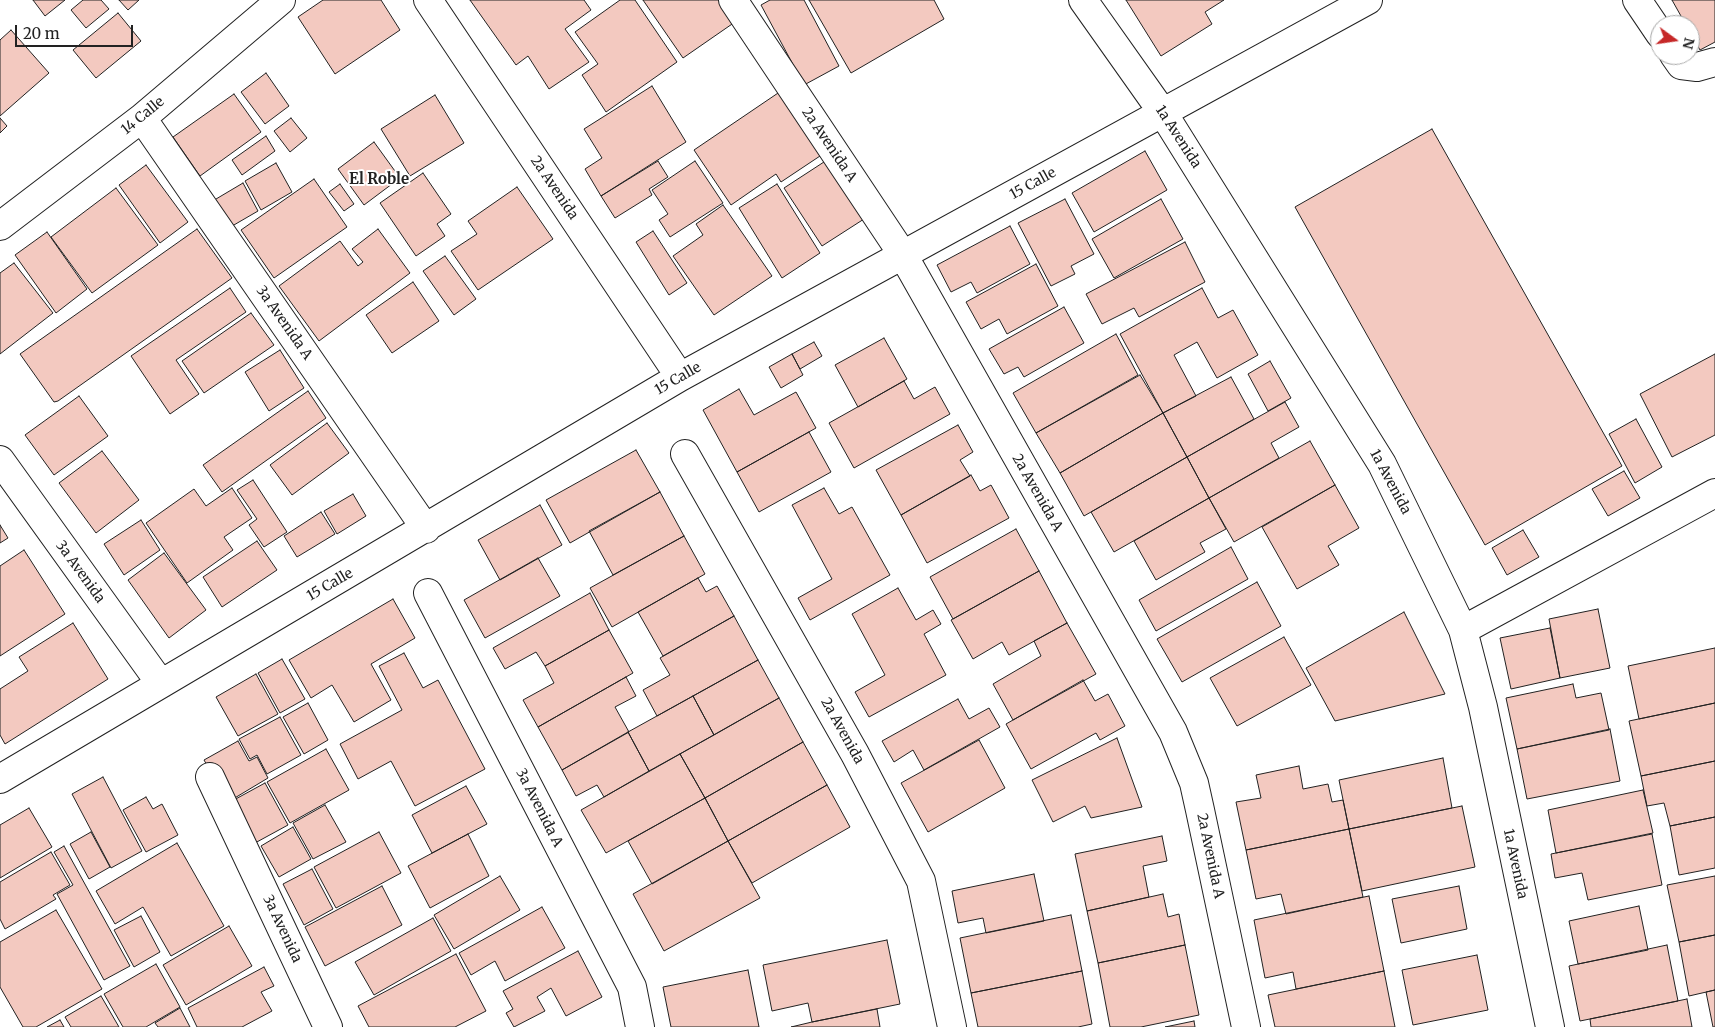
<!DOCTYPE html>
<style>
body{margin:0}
#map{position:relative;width:1715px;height:1027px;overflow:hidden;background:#fff;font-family:Merriweather,serif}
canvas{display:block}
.north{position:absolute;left:1650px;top:15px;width:50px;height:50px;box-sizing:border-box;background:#fff;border:1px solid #a7a7a7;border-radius:50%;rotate:104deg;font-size:14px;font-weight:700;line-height:20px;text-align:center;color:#222}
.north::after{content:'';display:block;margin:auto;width:18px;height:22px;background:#c62828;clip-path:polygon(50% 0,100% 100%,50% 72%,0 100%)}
.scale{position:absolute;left:15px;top:25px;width:118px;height:22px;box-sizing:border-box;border:2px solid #222;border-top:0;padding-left:6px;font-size:15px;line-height:18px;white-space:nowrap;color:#222;-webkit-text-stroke:4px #fff;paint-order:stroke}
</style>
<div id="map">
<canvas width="1715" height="1027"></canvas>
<div class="north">N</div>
<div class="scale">20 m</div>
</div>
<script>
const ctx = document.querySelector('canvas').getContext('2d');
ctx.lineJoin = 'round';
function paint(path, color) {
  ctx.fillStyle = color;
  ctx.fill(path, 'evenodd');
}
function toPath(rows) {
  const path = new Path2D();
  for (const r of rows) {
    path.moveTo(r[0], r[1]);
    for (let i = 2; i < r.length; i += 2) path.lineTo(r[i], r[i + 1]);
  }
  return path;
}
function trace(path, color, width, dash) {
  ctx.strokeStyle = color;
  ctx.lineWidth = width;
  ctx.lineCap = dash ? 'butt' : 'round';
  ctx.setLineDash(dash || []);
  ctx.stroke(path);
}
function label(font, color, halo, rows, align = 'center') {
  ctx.font = font + ' Merriweather,serif';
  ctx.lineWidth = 4;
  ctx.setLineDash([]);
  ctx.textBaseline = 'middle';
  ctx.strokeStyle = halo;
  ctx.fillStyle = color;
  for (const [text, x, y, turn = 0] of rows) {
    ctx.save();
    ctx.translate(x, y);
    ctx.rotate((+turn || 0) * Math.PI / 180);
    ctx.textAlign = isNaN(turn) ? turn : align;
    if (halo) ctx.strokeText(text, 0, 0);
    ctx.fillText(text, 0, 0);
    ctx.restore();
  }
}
const building = toPath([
 [33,0,65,0,45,16,33,0],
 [83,0,101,0,109,9,86,28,71,10,83,0],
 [119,0,139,0,128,10,119,0],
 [323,0,381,0,400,30,335,74,298,17,323,0],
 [470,0,584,0,591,10,565,29,589,62,549,89,528,56,516,65,470,0],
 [620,0,635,0,677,62,606,112,582,75,598,64,575,32,620,0],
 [643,0,719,0,735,22,683,58,643,0],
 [770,0,804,0,839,66,804,85,761,5,770,0],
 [809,0,934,0,944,19,851,73,809,0],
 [1126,0,1224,0,1205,12,1212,24,1161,56,1126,0],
 [1672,0,1715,0,1715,42,1700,50,1690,32,1690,25,1686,25,1672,0],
 [118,13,141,41,96,78,73,50,118,13],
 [11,30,49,73,0,116,0,40,11,30],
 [266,73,289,106,265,124,241,92,266,73],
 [652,86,686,142,601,196,585,169,602,158,584,129,652,86],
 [784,89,826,152,781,182,776,174,731,205,694,150,784,89],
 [234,94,261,132,200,176,173,137,234,94],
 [435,95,464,143,410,176,381,129,435,95],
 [0,118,7,126,0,133,0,118],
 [291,118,307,138,290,152,274,131,291,118],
 [1432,129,1622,466,1485,545,1295,207,1432,129],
 [266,136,275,151,242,175,232,160,266,136],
 [374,142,400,178,364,205,338,169,374,142],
 [1145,151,1167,190,1094,232,1072,193,1145,151],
 [827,160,864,219,822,246,784,188,827,160],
 [658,161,668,177,649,189,652,195,615,218,601,196,658,161],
 [695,161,723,203,670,237,659,220,668,214,652,190,695,161],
 [276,163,292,192,261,210,245,181,276,163],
 [146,165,188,222,160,243,119,185,146,165],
 [423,173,451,214,437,224,445,236,416,256,380,203,423,173],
 [314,179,347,227,274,278,241,230,314,179],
 [243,183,258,211,227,229,211,202,243,183],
 [340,184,354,204,344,211,329,192,340,184],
 [777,184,820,253,782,278,739,208,777,184],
 [517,187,553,239,478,290,451,251,477,234,468,221,517,187],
 [116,188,158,245,92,293,51,237,116,188],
 [1065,199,1094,254,1071,266,1075,274,1051,286,1018,223,1065,199],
 [1161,199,1183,239,1114,278,1092,239,1161,199],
 [723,205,772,276,714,315,673,256,703,235,696,224,723,205],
 [1010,226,1030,264,977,293,971,282,951,292,937,265,1010,226],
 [197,229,232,278,58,401,54,402,20,354,197,229],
 [378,229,410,273,319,341,279,286,340,241,358,266,363,262,352,249,378,229],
 [653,231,687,283,669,295,636,242,653,231],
 [47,232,87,289,56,313,15,255,47,232],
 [1185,242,1205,282,1139,317,1134,308,1102,324,1086,294,1185,242],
 [445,256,476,299,454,315,423,271,445,256],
 [14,263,53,313,0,354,0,273,14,263],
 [1036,264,1058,306,1007,334,999,319,981,329,966,302,1036,264],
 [413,282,439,321,392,353,366,315,413,282],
 [230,288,246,312,176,360,199,394,170,414,131,356,230,288],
 [1202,288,1218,318,1233,310,1258,355,1217,378,1197,342,1174,355,1196,396,1163,413,1120,334,1202,288],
 [1064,307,1084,343,1024,377,1018,367,1004,374,989,349,1064,307],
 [251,313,274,345,204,393,182,361,251,313],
 [1116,334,1138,375,1036,433,1013,393,1116,334],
 [884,338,907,379,858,407,835,365,884,338],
 [814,342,822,356,800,369,792,354,814,342],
 [280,350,304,388,269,411,245,372,280,350],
 [792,354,803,375,781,388,769,367,792,354],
 [1715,354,1715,435,1672,457,1640,394,1715,354],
 [1270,361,1291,398,1268,411,1248,374,1270,361],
 [1140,375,1163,413,1060,473,1036,433,1140,375],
 [1231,377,1254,419,1187,457,1163,413,1231,377],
 [904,381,914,399,935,387,950,414,854,468,829,423,904,381],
 [739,389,754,415,796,392,816,428,737,472,703,410,739,389],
 [308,391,326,418,222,492,203,465,308,391],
 [79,396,108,436,54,475,25,435,79,396],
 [1285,402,1299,427,1271,443,1279,458,1209,498,1187,457,1285,402],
 [1163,413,1187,457,1084,516,1060,473,1163,413],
 [1636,419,1662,467,1635,483,1609,434,1636,419],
 [327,423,349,453,292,495,270,465,327,423],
 [958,425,973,452,960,460,970,476,901,515,876,470,958,425],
 [809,432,831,472,759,512,737,472,809,432],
 [1310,441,1335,485,1234,542,1209,498,1310,441],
 [636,450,660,492,570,543,546,500,636,450],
 [102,451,139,500,96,533,59,483,102,451],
 [1187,457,1209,498,1114,552,1091,512,1187,457],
 [1624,471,1640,498,1608,516,1592,489,1624,471],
 [971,475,980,491,991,485,1009,518,927,563,901,515,971,475],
 [253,480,287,532,264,547,249,525,257,519,237,490,253,480],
 [1335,485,1359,528,1328,546,1339,565,1297,589,1262,527,1335,485],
 [232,488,252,518,224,537,233,550,187,583,146,523,194,489,206,506,232,488],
 [824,488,839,514,852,507,890,575,810,620,798,598,832,579,792,505,824,488],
 [660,492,684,536,613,575,589,531,660,492],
 [353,494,366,516,337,534,324,511,353,494],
 [1209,498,1226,529,1200,543,1205,552,1156,580,1134,541,1209,498],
 [540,505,562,545,500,580,478,540,540,505],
 [321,512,335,534,297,557,284,536,321,512],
 [141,520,160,550,124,575,104,544,141,520],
 [0,525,8,538,0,543,0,525],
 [1016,529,1039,571,953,619,930,577,1016,529],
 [1523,530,1539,557,1507,575,1492,548,1523,530],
 [684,536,705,574,612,627,590,588,684,536],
 [257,541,277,570,222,607,203,577,257,541],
 [1231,547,1248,579,1156,631,1139,600,1231,547],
 [24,550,65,614,0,656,0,566,24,550],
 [164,553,206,610,169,638,128,580,164,553],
 [538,558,560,596,485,638,464,600,538,558],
 [1039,571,1067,623,1009,655,1002,642,973,659,951,620,1039,571],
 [698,578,706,592,717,586,734,616,663,656,638,612,698,578],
 [1257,582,1281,626,1182,682,1157,639,1257,582],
 [898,588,916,620,933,610,941,624,924,634,946,675,869,717,855,692,885,675,852,614,898,588],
 [590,593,609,630,545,666,536,652,505,669,493,648,590,593],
 [393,599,415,638,371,664,391,700,354,722,332,685,311,698,289,660,393,599],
 [1598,609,1610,668,1560,678,1549,619,1598,609],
 [1404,612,1445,694,1335,721,1306,668,1404,612],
 [734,616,758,660,657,716,643,690,670,675,660,658,734,616],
 [73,623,108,679,5,744,0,735,0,689,28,671,19,657,73,623],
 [1067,623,1096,674,1013,720,993,684,1041,656,1034,641,1067,623],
 [1550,628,1560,678,1511,689,1500,638,1550,628],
 [609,630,633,673,538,727,523,700,554,683,545,666,609,630],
 [1284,637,1311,685,1237,726,1210,678,1284,637],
 [1715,648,1715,703,1639,719,1628,666,1715,648],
 [404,653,423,688,438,680,485,769,415,806,391,761,358,779,340,744,402,710,379,666,404,653],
 [282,659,305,699,280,713,258,673,282,659],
 [758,660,779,698,714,735,693,696,758,660],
 [256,674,278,714,238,736,216,697,256,674],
 [626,677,636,696,615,707,629,732,562,770,538,727,626,677],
 [1083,680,1095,701,1108,694,1125,726,1100,740,1096,733,1031,769,1006,724,1083,680],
 [1573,684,1576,698,1601,693,1609,730,1517,749,1506,698,1573,684],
 [693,696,714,735,649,771,628,732,693,696],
 [779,698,803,742,705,798,680,754,779,698],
 [958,699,969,719,989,708,1000,727,924,770,913,750,894,762,882,741,958,699],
 [308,703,328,740,304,754,283,717,308,703],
 [1715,703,1715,761,1641,776,1629,721,1715,703],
 [280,717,301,755,267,774,257,755,250,759,239,739,280,717],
 [1610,729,1620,781,1527,799,1517,749,1610,729],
 [628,732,649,771,604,797,597,785,576,796,562,770,628,732],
 [1117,738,1142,807,1091,818,1085,806,1053,822,1032,780,1117,738],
 [979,740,1005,788,928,832,901,783,979,740],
 [238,741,249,761,257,757,268,778,228,802,204,760,238,741],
 [803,742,827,785,728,841,705,798,803,742],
 [326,749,349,790,290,823,267,782,326,749],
 [680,754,705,798,606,853,581,810,680,754],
 [1443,758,1452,808,1349,829,1339,780,1443,758],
 [1715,761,1715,817,1670,826,1664,803,1647,806,1641,776,1715,761],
 [1299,766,1303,789,1328,784,1332,802,1343,800,1349,829,1246,850,1236,802,1261,798,1256,775,1299,766],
 [103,777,142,851,111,868,72,794,103,777],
 [265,783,288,825,255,843,232,801,265,783],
 [827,785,850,827,752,883,728,841,827,785],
 [466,786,487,824,432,853,412,815,466,786],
 [1643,790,1653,833,1556,853,1548,810,1643,790],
 [146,797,153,809,162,804,178,835,146,852,123,810,146,797],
 [705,798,728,841,652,884,628,841,705,798],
 [325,805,346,842,313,859,293,823,325,805],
 [1462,806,1475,867,1362,891,1349,829,1462,806],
 [29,808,52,847,0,878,0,825,29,808],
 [1715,817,1715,868,1679,875,1670,826,1715,817],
 [293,827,311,859,279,877,261,846,293,827],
 [1349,829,1363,897,1286,914,1281,894,1256,899,1246,850,1349,829],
 [91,832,110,867,89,879,70,844,91,832],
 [379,832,401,873,336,908,314,867,379,832],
 [468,834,489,876,430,908,408,866,468,834],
 [1652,834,1662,885,1588,900,1582,873,1555,878,1551,854,1652,834],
 [1162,836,1167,861,1143,866,1149,897,1087,911,1075,854,1162,836],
 [728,841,760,898,664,951,633,894,728,841],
 [177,843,224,926,171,956,143,907,115,924,96,891,177,843],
 [64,846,130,966,104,980,57,894,73,885,54,852,64,846],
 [51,852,70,885,53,895,56,899,5,929,0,919,0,882,51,852],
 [312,869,333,909,304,925,283,884,312,869],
 [1034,874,1044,921,986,933,983,918,958,923,952,891,1034,874],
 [500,876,520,910,454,949,434,915,500,876],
 [1715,876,1715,935,1679,942,1667,885,1715,876],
 [382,886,402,925,325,966,305,927,382,886],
 [1459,886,1467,929,1401,943,1392,899,1459,886],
 [1163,894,1168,917,1179,914,1185,945,1098,963,1087,911,1163,894],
 [1369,896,1384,971,1296,989,1293,972,1265,978,1254,920,1369,896],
 [1639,906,1648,950,1578,964,1569,921,1639,906],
 [542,907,565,948,505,981,495,961,471,975,459,953,542,907],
 [56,910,102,989,36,1027,23,1027,0,987,0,942,56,910],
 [1071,915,1082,971,971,993,960,938,1071,915],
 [141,916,160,952,134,967,114,930,141,916],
 [433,918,451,951,374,995,355,962,433,918],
 [229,926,252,966,186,1005,163,965,229,926],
 [1715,935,1715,990,1689,996,1679,942,1715,935],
 [887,940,900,1004,812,1022,808,1003,772,1011,763,965,887,940],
 [1185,945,1199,1015,1141,1027,1110,1027,1098,963,1185,945],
 [1667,945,1678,1001,1580,1021,1569,966,1667,945],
 [578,951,602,997,566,1016,551,988,537,997,545,1011,514,1027,506,1013,513,1009,503,991,578,951],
 [456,954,486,1011,455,1027,369,1027,358,1006,456,954],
 [1477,955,1488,1010,1413,1025,1402,970,1477,955],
 [156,964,180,1007,146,1027,123,1027,104,994,156,964],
 [264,967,274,986,261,992,272,1011,242,1027,197,1027,188,1008,264,967],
 [748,970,759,1027,671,1027,663,987,748,970],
 [1082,971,1092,1024,1078,1027,978,1027,971,993,1082,971],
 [1384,971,1395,1027,1275,1027,1268,995,1384,971],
 [1715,990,1715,1027,1713,1027,1706,992,1715,990],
 [101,996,119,1027,71,1027,65,1017,101,996],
 [1687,999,1692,1027,1591,1027,1590,1019,1687,999],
 [180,1008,190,1027,158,1027,155,1023,180,1008],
 [877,1009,880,1027,791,1027,812,1022,877,1009],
 [60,1020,64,1027,47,1027,60,1020],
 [1194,1021,1195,1027,1165,1027,1194,1021]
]);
const minor = toPath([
 [428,0,680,377],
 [733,0,903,255,1173,732,1194,783,1200,810,1246,1027],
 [1083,0,1163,113,1382,464,1463,630,1483,707,1550,1027],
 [1637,0,1660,34],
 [1674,55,1681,65,1697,67,1715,62],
 [142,118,426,529],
 [0,226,142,118,281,0],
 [685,454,855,754,921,881,952,1027],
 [0,460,161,684],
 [428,593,632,987,640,1027],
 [1463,630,1715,493],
 [210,777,328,1027],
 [0,779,680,377,1368,0]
]);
const streetNames = [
 ["14 Calle",143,116,-39],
 ["1a Avenida",1178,137,57],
 ["2a Avenida A",829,145,56],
 ["15 Calle",1033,184,-29],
 ["2a Avenida",554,188,56],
 ["3a Avenida A",284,323,55],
 ["15 Calle",678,379,-30],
 ["1a Avenida",1390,482,62],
 ["2a Avenida A",1037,493,60],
 ["3a Avenida",80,572,54],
 ["15 Calle",330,585,-30],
 ["2a Avenida",842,731,61],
 ["3a Avenida A",539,808,63],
 ["2a Avenida A",1210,856,78],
 ["1a Avenida",1515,864,78],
 ["3a Avenida",282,929,65]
];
const neighbourhoodNames = [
 ["El Roble",379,180]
];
paint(building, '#f3c9c0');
trace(building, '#222', 1);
trace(minor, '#222', 30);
trace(minor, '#fff', 28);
label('14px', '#222', '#fff', streetNames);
label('bold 15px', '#222', '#fff', neighbourhoodNames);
</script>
